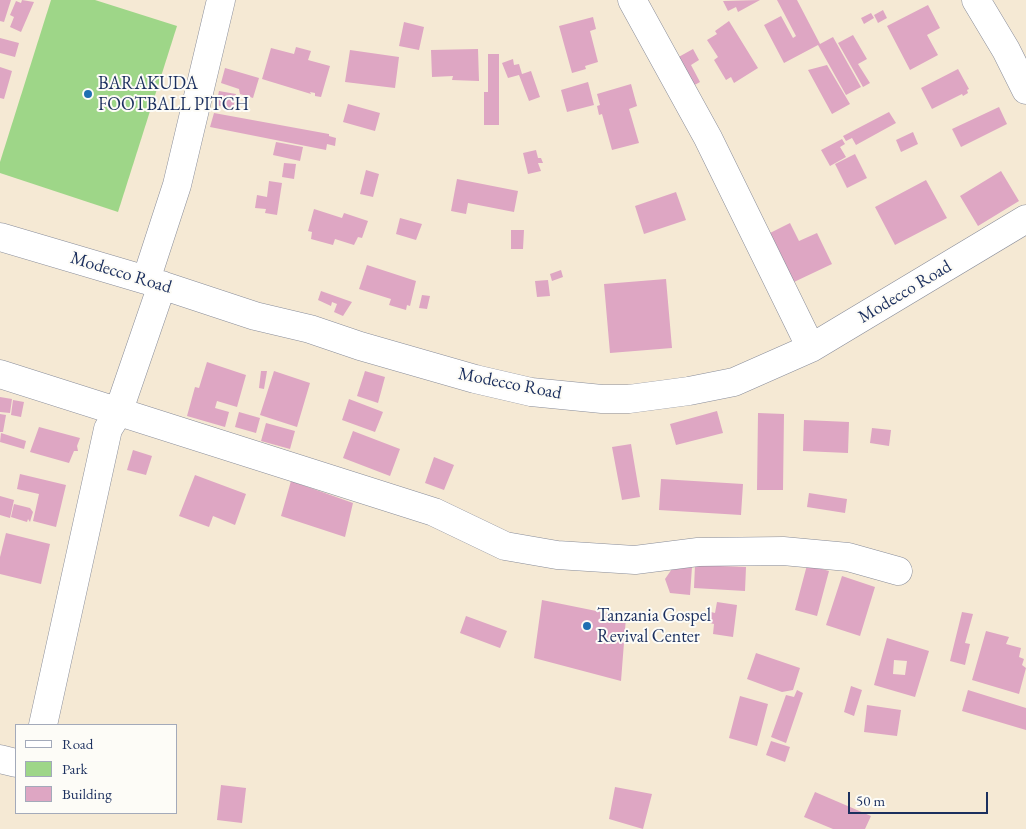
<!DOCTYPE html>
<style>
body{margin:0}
#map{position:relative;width:1026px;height:829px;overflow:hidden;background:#f5e9d4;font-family:"EB Garamond",serif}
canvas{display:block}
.legend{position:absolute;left:15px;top:724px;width:162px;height:90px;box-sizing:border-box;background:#fdfcf7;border:1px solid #a3aaba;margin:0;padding:6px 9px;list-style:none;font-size:15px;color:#1b2f5e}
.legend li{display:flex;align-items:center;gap:10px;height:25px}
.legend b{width:25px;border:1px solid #a3aaba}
.scale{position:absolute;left:848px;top:792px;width:140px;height:22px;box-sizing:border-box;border:2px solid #1b2f5e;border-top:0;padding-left:6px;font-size:15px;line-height:18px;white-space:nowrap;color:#1b2f5e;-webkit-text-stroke:4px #fdfcf7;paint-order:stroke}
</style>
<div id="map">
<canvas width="1026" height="829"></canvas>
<ul class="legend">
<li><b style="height:6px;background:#fff"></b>Road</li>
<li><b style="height:14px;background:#9ed688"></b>Park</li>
<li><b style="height:14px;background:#dea6c3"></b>Building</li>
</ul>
<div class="scale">50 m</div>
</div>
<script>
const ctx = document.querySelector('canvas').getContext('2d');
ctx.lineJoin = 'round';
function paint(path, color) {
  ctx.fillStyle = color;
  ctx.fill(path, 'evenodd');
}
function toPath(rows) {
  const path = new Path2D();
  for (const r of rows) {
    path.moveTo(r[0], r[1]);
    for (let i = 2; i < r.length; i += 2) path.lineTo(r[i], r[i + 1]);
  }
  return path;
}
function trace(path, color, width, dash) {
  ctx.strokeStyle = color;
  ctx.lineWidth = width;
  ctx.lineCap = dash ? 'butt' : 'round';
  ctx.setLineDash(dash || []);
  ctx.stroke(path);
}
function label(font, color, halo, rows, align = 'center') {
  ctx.font = font + ' "EB Garamond",serif';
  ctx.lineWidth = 4;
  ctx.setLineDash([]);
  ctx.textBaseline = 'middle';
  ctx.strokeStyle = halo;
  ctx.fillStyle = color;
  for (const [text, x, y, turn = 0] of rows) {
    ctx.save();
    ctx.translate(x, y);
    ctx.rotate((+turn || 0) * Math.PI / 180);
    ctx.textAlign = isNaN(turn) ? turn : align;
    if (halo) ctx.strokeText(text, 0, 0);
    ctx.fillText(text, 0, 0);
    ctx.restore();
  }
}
const green = toPath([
 [51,0,95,0,177,26,118,212,0,173,0,162]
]);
const building = toPath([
 [0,0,11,0,4,22,0,21],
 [22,0,34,2,21,32,10,27,14,17,10,15,16,1,21,3],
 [760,0,738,12,736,7,728,11,723,1],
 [777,0,797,0,820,44,833,37,861,87,846,95,818,45,784,63,764,25,781,16,793,38,796,36],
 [928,5,940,28,927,35,938,55,910,70,887,26],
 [883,10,887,18,878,23,874,15],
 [871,13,874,18,864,24,861,18],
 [593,17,596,29,590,31,598,62,585,66,586,69,572,73,559,26],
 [729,21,758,68,734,83,731,77,726,80,714,60,718,57,707,40,717,34,715,31],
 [404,22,424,27,419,50,399,46],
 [853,35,867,59,858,64,870,83,863,87,838,43],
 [0,38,19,43,15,57,0,53],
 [296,47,311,51,308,60,330,66,321,97,315,96,315,93,310,92,311,94,262,79,271,48,294,54],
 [478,49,479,81,452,80,453,76,432,77,431,50],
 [693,49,699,60,691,65,700,82,691,87,675,59],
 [350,50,399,57,395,88,345,82],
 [488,54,499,54,499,125,484,125,484,92,488,92],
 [513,59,514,65,519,64,522,74,531,71,540,97,529,101,519,75,508,78,502,63],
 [827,65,850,104,832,114,808,70],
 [0,67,12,71,4,99,0,98],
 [225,68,259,78,253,98,240,94,239,89,221,83],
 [958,69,969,89,967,90,968,93,963,96,962,94,932,109,921,88],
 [588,82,594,105,567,112,561,90],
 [631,84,637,106,629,109,639,143,612,150,602,114,599,115,597,106,600,105,597,94],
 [219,91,236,94,233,109,216,105],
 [348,104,380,113,375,131,343,122],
 [999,107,1007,124,961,147,952,129],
 [889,112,896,123,856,145,852,138,846,141,843,136],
 [214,113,329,134,329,136,336,138,335,146,327,144,326,150,210,127],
 [913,132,918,144,901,152,896,140],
 [842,139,845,144,840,147,846,157,830,166,821,150],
 [276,142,303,147,300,161,273,155],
 [536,150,538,158,541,158,543,163,538,163,541,171,528,174,523,153],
 [855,154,867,178,847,188,835,164],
 [284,163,296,164,294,179,282,177],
 [366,170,379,174,373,197,360,194],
 [1001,171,1019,201,978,226,960,196],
 [457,179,518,191,514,212,468,203,466,214,451,211],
 [926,180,947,218,895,245,875,207],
 [269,181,282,183,277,215,265,213,266,209,255,208,257,195,267,197],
 [676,192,686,220,644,234,635,206],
 [314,209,342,218,344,213,368,221,362,238,358,237,354,245,335,239,333,245,311,239,312,232,308,231],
 [400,218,422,224,416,240,396,234],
 [790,223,799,241,817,233,832,264,794,282,770,233],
 [511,230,524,230,523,249,511,249],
 [367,265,416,281,410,306,407,305,406,310,389,305,391,299,359,289],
 [561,270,563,277,552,281,550,274],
 [666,279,672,348,610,353,604,284],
 [548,280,550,296,537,297,535,281],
 [321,291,352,302,343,316,334,312,337,304,332,302,331,306,318,300],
 [422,295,430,296,427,309,419,308],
 [207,362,246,375,237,407,217,401,215,408,229,412,225,427,187,416,195,387,199,388],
 [261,371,267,371,264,389,259,388],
 [274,371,310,383,297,427,260,415],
 [365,371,385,377,378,403,357,396],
 [0,397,12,399,10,413,0,412],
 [349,399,383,412,375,432,342,420],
 [13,400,24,402,21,417,11,415],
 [717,411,723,433,676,445,670,424],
 [239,412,260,418,256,433,235,427],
 [758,413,784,414,783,490,757,490],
 [0,414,6,415,3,432,0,432],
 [804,420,849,422,848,453,803,451],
 [266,423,295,431,290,449,261,441],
 [39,427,80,438,77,446,78,451,74,451,69,463,30,452],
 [872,428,891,430,889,446,870,443],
 [353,431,400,449,390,476,343,458],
 [1,433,26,441,24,449,0,442],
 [631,444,640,497,622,500,612,447],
 [133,450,152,456,146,475,127,470],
 [434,457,454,465,444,490,425,483],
 [20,474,66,485,56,527,33,521,39,494,17,489],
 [195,475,246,494,235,525,213,516,209,527,179,516],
 [661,479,743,484,741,515,659,510],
 [291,481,353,503,345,537,281,516],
 [809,493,847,499,845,513,807,507],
 [0,496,14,500,10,518,0,515],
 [14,504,30,508,33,512,30,522,28,519,27,522,11,517],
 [6,533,50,544,41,584,0,574,0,557],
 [695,565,746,567,745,591,694,588],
 [807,565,829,571,817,616,795,610],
 [674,566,692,567,690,595,670,593,665,579],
 [842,576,875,587,860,636,826,625],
 [542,600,626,617,621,681,534,658],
 [717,602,737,605,733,637,713,634,714,624,710,623,711,612,715,613],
 [962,612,973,614,965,643,970,644,965,665,950,661],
 [466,616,507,631,500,648,460,633],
 [986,631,1009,637,1006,644,1021,648,1019,657,1024,659,1022,665,1026,668,1019,694,972,680],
 [887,638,929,651,915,697,874,685],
 [894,660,907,661,905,675,893,674],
 [756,653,800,668,793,690,782,692,747,679],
 [851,686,862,690,854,716,844,712],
 [797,690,803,693,786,743,771,737,786,695,794,697],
 [968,690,1026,708,1026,730,962,711],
 [740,696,768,704,757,746,729,738],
 [867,705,901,710,897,736,864,732],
 [771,741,790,747,785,762,766,755],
 [221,785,246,788,242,823,217,820],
 [615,787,652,794,643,829,609,819],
 [815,792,871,816,865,829,833,829,804,817]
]);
const minor = toPath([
 [632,0,708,138,811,348],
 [976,0,1006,50,1026,90],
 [0,237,146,280,255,316,310,329,360,346,475,379,531,392,602,399,629,399,689,391,734,382,811,348,1026,219],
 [146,280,177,185,221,0],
 [0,374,434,512,505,546,557,555,635,560,698,552,783,551,848,557,898,571],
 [43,725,108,429,118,413,162,285],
 [0,759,16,763]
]);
const markers = [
 [88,94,5,"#1f6fb2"],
 [587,626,5,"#1f6fb2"]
];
const poiNames = [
 ["BARAKUDA",98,84],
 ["FOOTBALL PITCH",98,105],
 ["Tanzania Gospel",597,616],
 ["Revival Center",597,637]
];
const streetNames = [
 ["Modecco Road",121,273,17],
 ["Modecco Road",905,292,-31],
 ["Modecco Road",510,384,11]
];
paint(green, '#9ed688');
paint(building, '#dea6c3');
trace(minor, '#888c99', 29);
trace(minor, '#fff', 28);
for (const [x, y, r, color] of markers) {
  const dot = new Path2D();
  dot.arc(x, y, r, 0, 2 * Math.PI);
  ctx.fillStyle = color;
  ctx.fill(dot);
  trace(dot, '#fdfcf7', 2);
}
label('18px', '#1b2f5e', '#fdfcf7', poiNames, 'left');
label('18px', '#1b2f5e', '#fdfcf7', streetNames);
</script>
